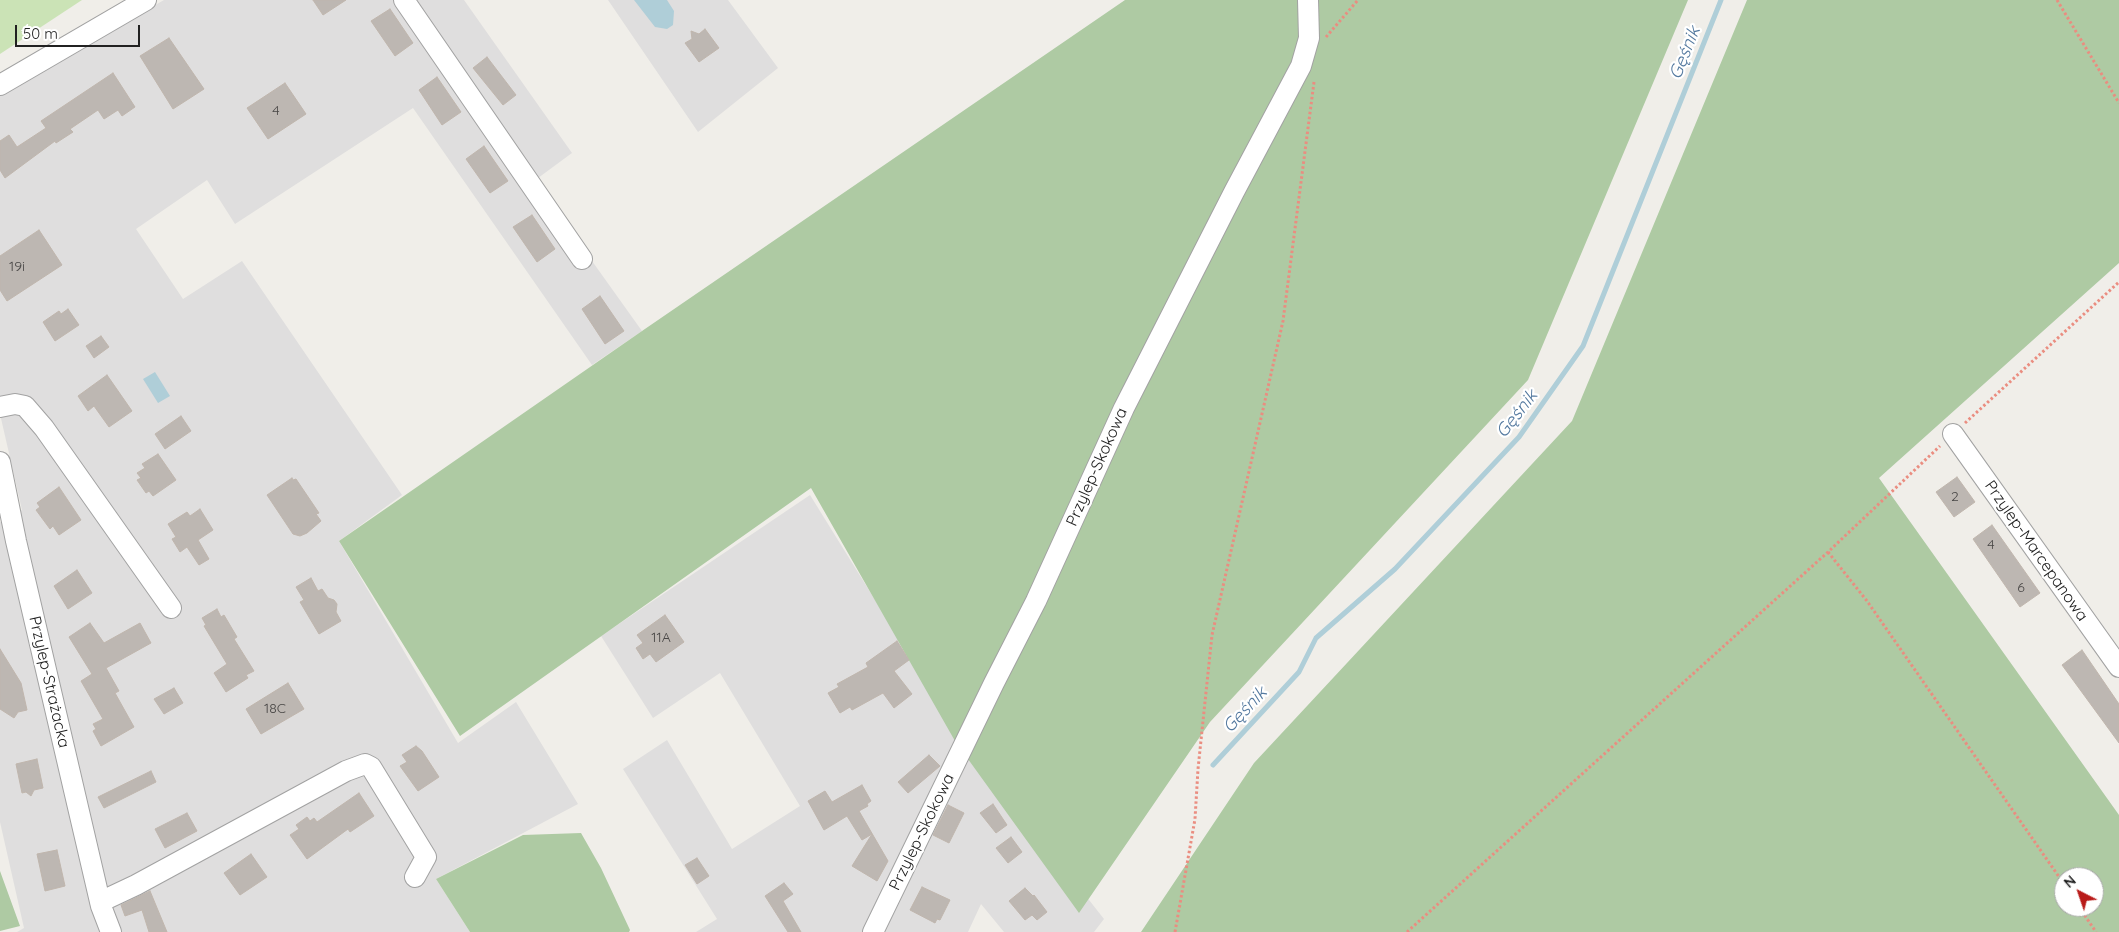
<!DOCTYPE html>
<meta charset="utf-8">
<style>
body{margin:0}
#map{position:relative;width:2119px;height:932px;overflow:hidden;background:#f0eee9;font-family:Quicksand,sans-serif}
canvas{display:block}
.north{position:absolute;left:2054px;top:867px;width:50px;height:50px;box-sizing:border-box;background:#fff;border:1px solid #a6a6a6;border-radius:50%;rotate:319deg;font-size:14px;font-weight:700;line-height:20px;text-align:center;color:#212121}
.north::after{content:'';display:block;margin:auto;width:18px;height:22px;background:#b91b19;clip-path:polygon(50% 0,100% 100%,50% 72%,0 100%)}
.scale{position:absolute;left:15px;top:25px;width:125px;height:22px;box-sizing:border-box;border:2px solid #212121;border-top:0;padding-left:6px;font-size:15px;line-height:18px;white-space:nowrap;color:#212121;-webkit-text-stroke:4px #fff;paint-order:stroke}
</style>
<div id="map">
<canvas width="2119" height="932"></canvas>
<div class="north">N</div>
<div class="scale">50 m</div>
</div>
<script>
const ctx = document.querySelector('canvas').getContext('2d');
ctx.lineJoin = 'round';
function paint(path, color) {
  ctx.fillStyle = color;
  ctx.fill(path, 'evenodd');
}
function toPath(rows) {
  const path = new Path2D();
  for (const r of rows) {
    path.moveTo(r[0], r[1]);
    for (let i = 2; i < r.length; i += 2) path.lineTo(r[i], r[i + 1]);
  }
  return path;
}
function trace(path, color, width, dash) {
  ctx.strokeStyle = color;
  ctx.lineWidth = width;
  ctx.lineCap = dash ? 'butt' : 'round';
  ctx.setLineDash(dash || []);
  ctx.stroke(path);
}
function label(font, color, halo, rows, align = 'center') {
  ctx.font = font + ' Quicksand,sans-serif';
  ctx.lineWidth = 4.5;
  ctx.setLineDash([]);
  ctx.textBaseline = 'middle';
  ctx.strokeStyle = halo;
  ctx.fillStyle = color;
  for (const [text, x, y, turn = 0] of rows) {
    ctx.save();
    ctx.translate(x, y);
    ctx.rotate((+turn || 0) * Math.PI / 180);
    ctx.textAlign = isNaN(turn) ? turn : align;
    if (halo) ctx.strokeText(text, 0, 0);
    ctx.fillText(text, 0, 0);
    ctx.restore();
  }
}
const residential = toPath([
 [164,0,464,0,572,153,538,178,592,261,642,331,592,365,413,108,235,224,207,180,136,229,183,299,242,261,402,495,339,541,458,743,516,702,578,804,436,879,470,932,17,932,24,928,0,822,0,522,22,510,0,414,0,95],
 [608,0,728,0,778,68,698,132],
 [810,495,957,732,1104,919,1094,932,1004,932,981,904,968,932,696,932,717,919,623,769,667,740,732,849,800,806,720,673,653,718,601,636]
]);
const grass = toPath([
 [0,0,82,0,0,54]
]);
const forest = toPath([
 [1125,0,1688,0,1528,380,1210,722,1079,913,955,741,811,488,460,736,339,541,642,331],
 [1747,0,2119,0,2119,263,1879,478,2119,815,2119,932,1141,932,1254,763,1572,421],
 [2064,877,2094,877,2094,907,2064,907],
 [581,833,601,868,630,930,629,932,470,932,436,879,523,835],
 [0,871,20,926,0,931]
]);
const water = toPath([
 [634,0,667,0,674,11,673,25,667,29,655,27],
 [155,372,170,396,158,403,143,379]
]);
const stream = toPath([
 [1213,765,1299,672,1316,638,1395,569,1519,437,1583,346,1721,0]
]);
const building = toPath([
 [313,0,346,0,323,15,313,0],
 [390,9,413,43,395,56,371,21,390,9],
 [705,29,719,48,699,62,685,43,692,39,691,31,699,34,705,29],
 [169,38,204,89,173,109,140,56,169,38],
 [487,57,516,95,503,105,473,68,487,57],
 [113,73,135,107,122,116,118,110,104,119,98,110,70,129,73,132,56,143,55,141,5,178,0,170,0,141,9,135,17,147,46,128,41,121,113,73],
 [437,77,461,112,442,125,419,90,437,77],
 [285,83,306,114,268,139,247,108,285,83],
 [484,146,508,181,490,193,466,159,484,146],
 [532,215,555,249,537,262,513,227,532,215],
 [39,230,62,265,7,301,0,290,0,256,39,230],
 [600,296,624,331,605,344,582,309,600,296],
 [68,309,79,325,55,341,43,322,59,311,61,314,68,309],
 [101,336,109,347,94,358,86,346,101,336],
 [107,375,132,411,109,427,94,406,88,411,78,396,107,375],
 [181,416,191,431,165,449,155,434,181,416],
 [158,454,176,480,153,496,149,491,146,493,137,480,141,478,137,473,145,468,142,464,158,454],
 [1957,477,1975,502,1954,517,1936,492,1957,477],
 [292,478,293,480,296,479,319,513,316,514,321,521,307,533,300,536,293,534,267,495,292,478],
 [59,487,81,520,59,535,53,526,50,529,36,510,40,507,37,503,59,487],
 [200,509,213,530,198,540,209,559,199,565,187,547,180,552,172,539,176,537,168,524,187,512,190,516,200,509],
 [1992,525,2040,593,2020,607,1973,539,1992,525],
 [77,570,92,593,68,609,54,586,77,570],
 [311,578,318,591,322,589,328,598,334,600,337,604,336,612,341,621,319,634,300,602,304,600,296,587,311,578],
 [217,609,221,617,224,615,237,637,234,639,254,671,246,675,248,678,226,692,214,673,227,664,204,626,206,625,202,618,217,609],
 [665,615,684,642,656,662,650,654,643,659,636,648,643,643,637,635,665,615],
 [90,623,104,643,140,623,151,643,106,668,119,691,115,693,134,727,101,746,93,731,96,729,93,724,103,719,81,681,92,674,69,637,90,623],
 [897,641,909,660,894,671,912,694,894,708,883,693,852,710,850,707,840,713,828,693,839,687,837,684,868,667,866,663,897,641],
 [0,649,21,683,27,710,18,712,14,718,0,709,0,649],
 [2082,650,2119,704,2119,743,2062,665,2082,650],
 [288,683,304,709,261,734,246,709,288,683],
 [174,688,183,703,164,714,154,699,174,688],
 [416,746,422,751,439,777,418,791,400,766,407,762,402,755,416,746],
 [929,755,940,766,908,793,898,782,929,755],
 [37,759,43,788,34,790,31,796,26,792,22,793,16,764,37,759],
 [151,771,156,782,104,808,98,797,151,771],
 [862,785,871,801,867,804,868,806,859,811,888,861,877,881,852,866,872,834,862,840,847,816,824,830,808,801,825,791,832,802,862,785],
 [359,793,374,816,350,832,348,829,307,859,290,835,299,829,296,825,307,817,310,821,314,818,317,822,359,793],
 [993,804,1007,825,996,833,980,813,993,804],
 [948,805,964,813,949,843,933,835,948,805],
 [187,813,197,831,165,848,155,829,187,813],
 [1011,837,1022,852,1008,863,996,848,1011,837],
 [57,850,65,886,45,891,37,854,57,850],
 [251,854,267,877,240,895,224,873,251,854],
 [697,858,709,876,697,884,685,865,697,858],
 [784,883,793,894,783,901,801,932,788,932,765,896,784,883],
 [922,887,950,900,940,920,937,919,935,923,910,910,922,887],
 [1025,888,1033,896,1034,895,1047,912,1037,920,1032,915,1025,920,1009,901,1025,888],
 [150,891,167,932,149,932,142,910,125,916,121,905,150,891]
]);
const path = toPath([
 [2057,0,2119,103],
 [1326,37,1358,0],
 [1965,423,2119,282],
 [1828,552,1867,601,2064,884],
 [2079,907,2096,932],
 [1175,932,1195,819,1198,769,1212,635,1283,321,1314,82],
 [1407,932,1828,552,1940,446]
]);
const minor = toPath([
 [404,0,582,259],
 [0,85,146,0],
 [0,407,15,404,25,406,44,428,171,608],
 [1953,434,2119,667],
 [0,462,16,541,101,906,111,932],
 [100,902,136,885,346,771,365,764,371,767,426,857,415,877],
 [873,932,994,683,1036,601,1124,408,1234,192,1301,66,1309,38,1308,0]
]);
const numberNames = [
 ["4",276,111],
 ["19i",17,267],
 ["2",1955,497],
 ["4",1991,545],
 ["6",2021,588],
 ["11A",661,638],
 ["18C",275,709]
];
const streetNames = [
 ["Przylep-Skokowa",1097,467,-66],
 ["Przylep-Marcepanowa",2036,551,55],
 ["Przylep-Strażacka",49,682,77],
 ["Przylep-Skokowa",922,832,-64]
];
const waterNames = [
 ["Gęśnik",1685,53,-68],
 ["Gęśnik",1517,414,-52],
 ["Gęśnik",1245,710,-47]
];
paint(residential, '#dfdede');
paint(grass, '#cbe3b6');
paint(forest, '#aecaa3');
paint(water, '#afced8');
trace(stream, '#afced8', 5);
paint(building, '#bdb7b2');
trace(building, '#c0b6ad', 1);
trace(minor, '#a2a2a2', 22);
trace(path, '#ea8d80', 3, [2.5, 2.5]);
trace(minor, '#fff', 20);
label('14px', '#484645', null, numberNames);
label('16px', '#212121', '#fff', streetNames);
label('italic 18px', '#54799f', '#fff', waterNames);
</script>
